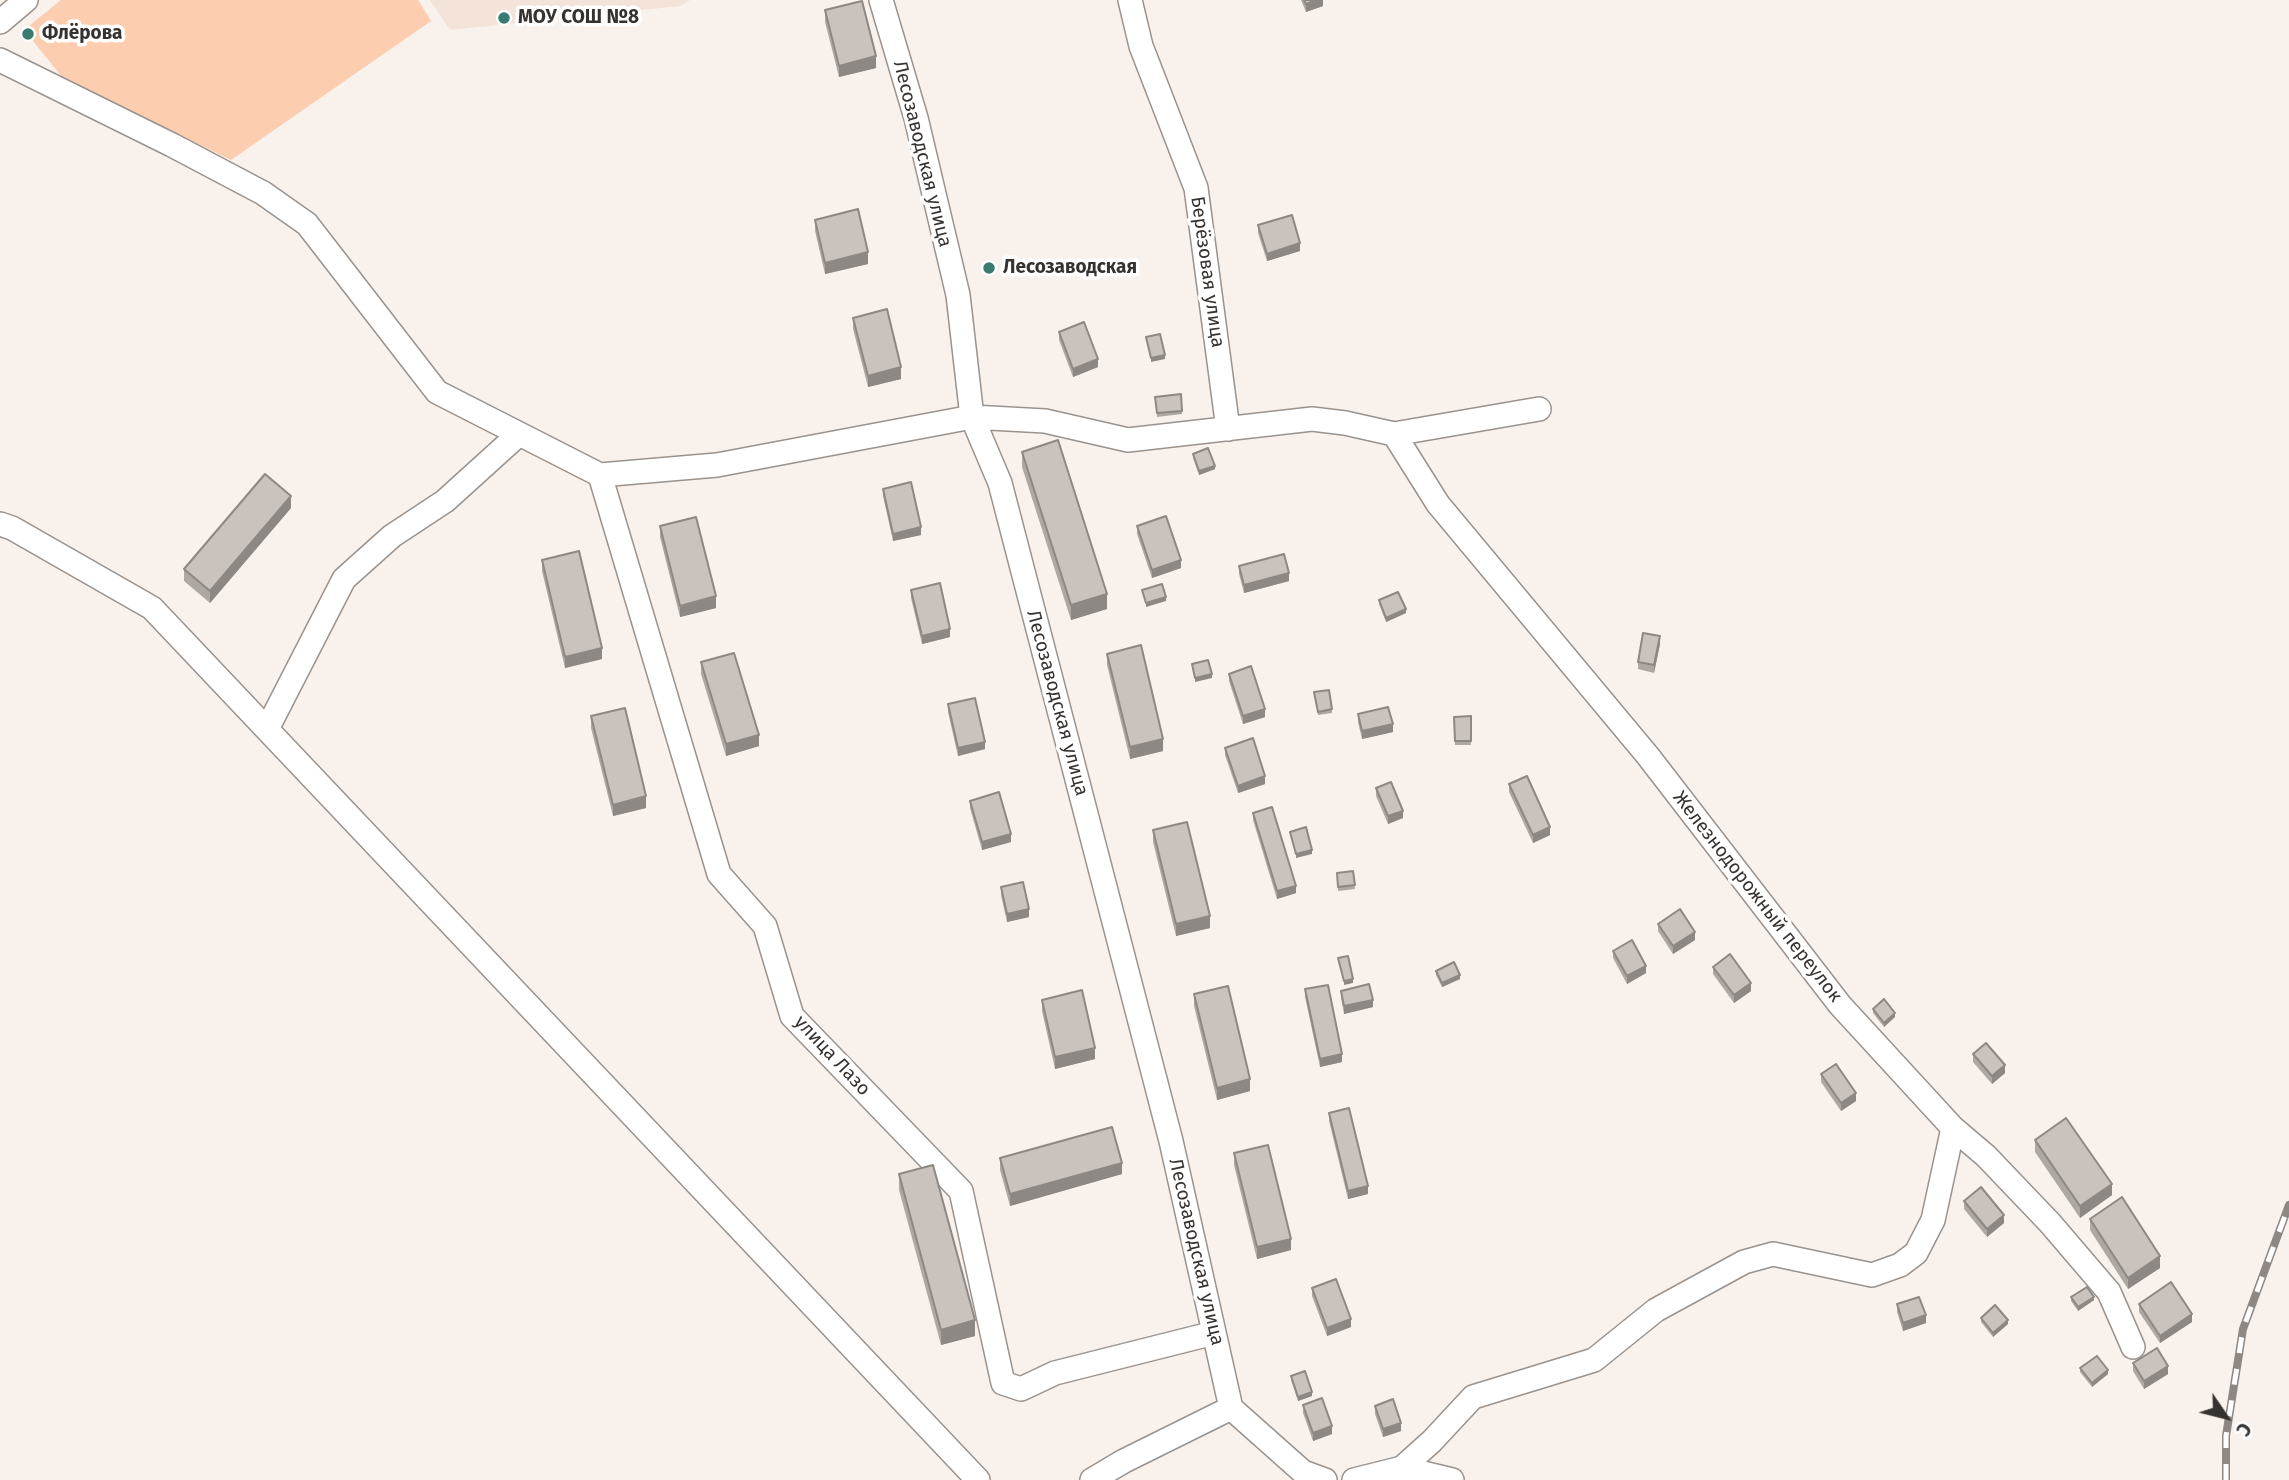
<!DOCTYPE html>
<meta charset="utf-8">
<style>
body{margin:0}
#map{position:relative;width:2289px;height:1480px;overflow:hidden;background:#f9f1ec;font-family:"Fira Sans",sans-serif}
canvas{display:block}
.north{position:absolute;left:2191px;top:1382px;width:70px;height:70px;-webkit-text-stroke:5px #fff;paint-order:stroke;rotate:125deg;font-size:19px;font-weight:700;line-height:28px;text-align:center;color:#363230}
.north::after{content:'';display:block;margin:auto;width:24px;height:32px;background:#363230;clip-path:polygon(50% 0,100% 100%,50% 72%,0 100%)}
</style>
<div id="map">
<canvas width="2289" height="1480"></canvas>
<div class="north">С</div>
</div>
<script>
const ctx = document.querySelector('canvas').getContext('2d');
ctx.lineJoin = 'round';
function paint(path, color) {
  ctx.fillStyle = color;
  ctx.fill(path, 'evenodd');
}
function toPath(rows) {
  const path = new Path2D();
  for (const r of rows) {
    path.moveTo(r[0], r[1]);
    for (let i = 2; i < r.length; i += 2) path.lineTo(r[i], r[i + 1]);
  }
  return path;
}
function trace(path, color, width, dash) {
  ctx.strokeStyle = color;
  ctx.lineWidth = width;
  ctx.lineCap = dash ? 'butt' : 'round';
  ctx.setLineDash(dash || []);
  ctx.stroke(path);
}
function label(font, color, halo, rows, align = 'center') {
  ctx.font = font + ' "Fira Sans",sans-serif';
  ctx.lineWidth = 7;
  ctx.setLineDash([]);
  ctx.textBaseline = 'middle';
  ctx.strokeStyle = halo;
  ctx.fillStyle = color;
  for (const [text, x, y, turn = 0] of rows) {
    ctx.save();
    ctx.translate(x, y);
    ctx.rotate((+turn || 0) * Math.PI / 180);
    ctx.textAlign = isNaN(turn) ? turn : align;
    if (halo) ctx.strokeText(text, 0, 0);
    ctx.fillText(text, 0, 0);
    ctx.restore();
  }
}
const built = toPath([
 [430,0,690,0,680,6,450,30]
]);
const green = toPath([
 [61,0,418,0,431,21,231,160,63,78,24,30]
]);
const minor = toPath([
 [881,0,916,118,958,295,972,417,1000,483,1171,1141,1231,1408],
 [1130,0,1141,46,1196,188,1228,429],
 [0,22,26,0],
 [0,60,172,145,263,193,307,224,437,392,600,475,717,465,972,417,1045,421,1128,440,1312,419,1345,423,1394,434,1539,409],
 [1394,434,1438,504,1648,756,1840,1005,1953,1128,1986,1156,2050,1223,2109,1292,2133,1347],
 [600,475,719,874,765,926,792,1016,961,1191,1003,1383,1021,1389,1055,1373,1214,1333],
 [0,524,12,528,152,608,978,1480],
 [267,729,344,579,392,536,445,501,519,434],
 [1231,1408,1303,1472,1325,1480],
 [1402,1468,1432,1441,1473,1397,1594,1360,1656,1310,1744,1262,1773,1254,1872,1275,1900,1265,1916,1253,1933,1220,1953,1128],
 [1092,1480,1124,1461,1231,1408],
 [1354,1480,1402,1468,1452,1480]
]);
const rail = toPath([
 [2226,1480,2226,1436,2243,1329,2289,1205]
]);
const wall = toPath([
 [1301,0,1323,0,1323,6,1306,12],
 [825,10,876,68,839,77,825,22],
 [815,220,868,264,825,274,815,231],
 [1258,225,1300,251,1267,261,1258,233],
 [853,318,901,379,868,387,853,329],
 [1059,332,1098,367,1073,377,1059,340],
 [1181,394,1182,414,1157,417,1155,397],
 [1022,452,1107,609,1071,620,1022,467],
 [1193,454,1215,469,1199,475,1193,458],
 [883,489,921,535,893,541,883,496],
 [291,508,210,603,184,581,184,569],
 [660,526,716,608,680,617,660,537],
 [1137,526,1181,568,1152,578,1137,534],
 [542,560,602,659,565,668,542,571],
 [1239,566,1289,581,1244,593,1239,574],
 [911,590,950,637,922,644,911,598],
 [1379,600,1406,613,1386,622,1379,604],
 [1660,644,1654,673,1638,669,1638,662],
 [1107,654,1163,751,1130,759,1107,665],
 [701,662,759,746,726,756,701,674],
 [1229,674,1265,717,1243,724,1229,681],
 [1314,692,1332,709,1332,713,1318,715],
 [948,704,985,749,958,756,948,712],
 [1358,714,1393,732,1362,739,1358,722],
 [591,716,646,808,613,816,591,728],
 [1471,716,1471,745,1455,745,1454,717],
 [1225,748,1265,784,1238,793,1225,755],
 [1509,784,1550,835,1533,843,1509,792],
 [1376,788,1403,818,1388,824,1376,796],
 [970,801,1011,842,982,850,970,808],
 [1253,813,1296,893,1277,899,1253,820],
 [1153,830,1210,928,1176,936,1153,842],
 [1353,871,1355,889,1338,891,1337,873],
 [1001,887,1029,917,1007,922,1001,895],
 [1658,924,1695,940,1673,954,1658,931],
 [1613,951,1646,973,1627,984,1613,958],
 [1713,967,1751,991,1734,1003,1713,974],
 [1436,971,1460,979,1442,987,1436,975],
 [1305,989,1342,1062,1320,1067,1305,997],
 [1341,991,1373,1007,1344,1014,1341,998],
 [1194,994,1250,1091,1217,1100,1194,1006],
 [1042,1000,1095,1059,1055,1069,1042,1011],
 [1873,1009,1895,1017,1884,1027,1873,1013],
 [1973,1054,2005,1073,1992,1084,1973,1062],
 [1821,1074,1856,1101,1841,1111,1821,1082],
 [1329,1113,1368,1194,1348,1199,1329,1121],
 [2035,1140,2112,1195,2080,1218,2035,1152],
 [1234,1153,1291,1250,1257,1259,1234,1165],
 [1000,1158,1122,1174,1010,1206,1000,1170],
 [899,1174,975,1336,941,1345,899,1190],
 [1964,1201,2004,1223,1987,1237,1964,1209],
 [2090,1219,2160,1268,2128,1289,2090,1230],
 [1312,1288,1351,1327,1327,1336,1312,1296],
 [2071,1297,2094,1300,2078,1311,2071,1301],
 [1897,1304,1926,1323,1903,1331,1897,1312],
 [2139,1304,2192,1322,2160,1343,2139,1312],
 [1981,1318,2008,1324,1993,1337,1981,1322],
 [2133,1363,2168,1374,2144,1389,2133,1371],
 [2080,1368,2108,1374,2092,1387,2080,1372],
 [1291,1376,1312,1396,1298,1401,1291,1380],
 [1303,1405,1332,1434,1313,1441,1303,1413],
 [1375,1406,1401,1431,1383,1437,1375,1414]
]);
const shadedWall = toPath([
 [1316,0,1323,0,1323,6,1306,12,1306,4],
 [876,56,876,68,839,77,839,66],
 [1300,243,1300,251,1267,261,1267,254],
 [868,252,868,264,825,274,825,263],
 [1165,355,1165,359,1151,362,1151,358],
 [1098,359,1098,367,1073,377,1073,369],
 [901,367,901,379,868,387,868,376],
 [1215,466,1215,469,1199,475,1199,471],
 [291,496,291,508,210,603,210,591],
 [921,527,921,535,893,541,893,534],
 [1181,560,1181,568,1152,578,1152,570],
 [1289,573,1289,581,1244,593,1244,585],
 [1107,594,1107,609,1071,620,1071,605],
 [716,596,716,608,680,617,680,606],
 [1166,597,1166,601,1146,607,1146,603],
 [1406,609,1406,613,1386,622,1386,618],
 [950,629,950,637,922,644,922,636],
 [1660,636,1660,644,1654,673,1654,665],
 [602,648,602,659,565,668,565,657],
 [1212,674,1212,678,1195,682,1195,678],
 [1265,709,1265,717,1243,724,1243,716],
 [1393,724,1393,732,1362,739,1362,731],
 [759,735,759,746,726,756,726,744],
 [1163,739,1163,751,1130,759,1130,747],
 [985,742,985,749,958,756,958,748],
 [1265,776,1265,784,1238,793,1238,786],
 [646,796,646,808,613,816,613,805],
 [1403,811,1403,818,1388,824,1388,816],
 [1550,827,1550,835,1533,843,1533,835],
 [1011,834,1011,842,982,850,982,842],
 [1312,850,1312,854,1296,858,1296,854],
 [1296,886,1296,893,1277,899,1277,891],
 [1029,909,1029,917,1007,922,1007,914],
 [1210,916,1210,928,1176,936,1176,924],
 [1695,932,1695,940,1673,954,1673,946],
 [1646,966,1646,973,1627,984,1627,976],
 [1460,975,1460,979,1442,987,1442,983],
 [1353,979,1353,983,1344,985,1344,981],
 [1751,983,1751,991,1734,1003,1734,995],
 [1373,1000,1373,1007,1344,1014,1344,1006],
 [1895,1013,1895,1017,1884,1027,1884,1023],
 [1095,1048,1095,1059,1055,1069,1055,1057],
 [1342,1054,1342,1062,1320,1067,1320,1059],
 [2005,1065,2005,1073,1992,1084,1992,1076],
 [1250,1079,1250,1091,1217,1100,1217,1088],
 [1856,1093,1856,1101,1841,1111,1841,1103],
 [1122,1163,1122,1174,1010,1206,1010,1194],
 [2112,1184,2112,1195,2080,1218,2080,1206],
 [1368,1186,1368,1194,1348,1199,1348,1191],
 [2004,1215,2004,1223,1987,1237,1987,1229],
 [1291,1239,1291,1250,1257,1259,1257,1247],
 [2160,1256,2160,1268,2128,1289,2128,1278],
 [2094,1297,2094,1300,2078,1311,2078,1307],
 [2192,1314,2192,1322,2160,1343,2160,1336],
 [1926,1315,1926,1323,1903,1331,1903,1323],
 [1351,1319,1351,1327,1327,1336,1327,1328],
 [975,1320,975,1336,941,1345,941,1330],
 [2008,1320,2008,1324,1993,1337,1993,1333],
 [2168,1366,2168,1374,2144,1389,2144,1381],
 [2108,1370,2108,1374,2092,1387,2092,1383],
 [1312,1392,1312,1396,1298,1401,1298,1397],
 [1401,1423,1401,1431,1383,1437,1383,1429],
 [1332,1426,1332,1434,1313,1441,1313,1433]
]);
const building = toPath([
 [1304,0,1316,0,1306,4,1304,0],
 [862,1,876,56,839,66,825,10,862,1],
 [858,209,868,252,825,263,815,220,858,209],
 [1292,215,1300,243,1267,254,1258,225,1292,215],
 [887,309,901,367,868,376,853,318,887,309],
 [1084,322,1098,359,1073,369,1059,332,1084,322],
 [1160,334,1165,355,1151,358,1146,337,1160,334],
 [1181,394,1182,411,1157,413,1155,397,1181,394],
 [1058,440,1107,594,1071,605,1022,452,1058,440],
 [1208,448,1215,466,1199,471,1193,454,1208,448],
 [265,474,291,496,210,591,184,569,265,474],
 [911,482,921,527,893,534,883,489,911,482],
 [1166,516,1181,560,1152,570,1137,526,1166,516],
 [696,517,716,596,680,606,660,526,696,517],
 [579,551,602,648,565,657,542,560,579,551],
 [1284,554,1289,573,1244,585,1239,566,1284,554],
 [940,583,950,629,922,636,911,590,940,583],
 [1162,584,1166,597,1146,603,1142,590,1162,584],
 [1398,592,1406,609,1386,618,1379,600,1398,592],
 [1643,633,1660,636,1654,665,1638,662,1643,633],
 [1141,645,1163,739,1130,747,1107,654,1141,645],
 [734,653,759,735,726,744,701,662,734,653],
 [1208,660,1212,674,1195,678,1192,664,1208,660],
 [1251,666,1265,709,1243,716,1229,674,1251,666],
 [1329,690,1332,709,1318,712,1314,692,1329,690],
 [975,698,985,742,958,748,948,704,975,698],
 [1388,707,1393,724,1362,731,1358,714,1388,707],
 [625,708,646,796,613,805,591,716,625,708],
 [1471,716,1471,741,1455,741,1454,717,1471,716],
 [1253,738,1265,776,1238,786,1225,748,1253,738],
 [1527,776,1550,827,1533,835,1509,784,1527,776],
 [1391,782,1403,811,1388,816,1376,788,1391,782],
 [999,792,1011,834,982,842,970,801,999,792],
 [1272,807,1296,886,1277,891,1253,813,1272,807],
 [1187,822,1210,916,1176,924,1153,830,1187,822],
 [1306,827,1312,850,1296,854,1290,832,1306,827],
 [1353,871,1355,885,1338,887,1337,873,1353,871],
 [1023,882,1029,909,1007,914,1001,887,1023,882],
 [1680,909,1695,932,1673,946,1658,924,1680,909],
 [1632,940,1646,966,1627,976,1613,951,1632,940],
 [1730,954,1751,983,1734,995,1713,967,1730,954],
 [1348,956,1353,979,1344,981,1338,958,1348,956],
 [1454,962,1460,975,1442,983,1436,971,1454,962],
 [1369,984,1373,1000,1344,1006,1341,991,1369,984],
 [1328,985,1342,1054,1320,1059,1305,989,1328,985],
 [1228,986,1250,1079,1217,1088,1194,994,1228,986],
 [1082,990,1095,1048,1055,1057,1042,1000,1082,990],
 [1884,999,1895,1013,1884,1023,1873,1009,1884,999],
 [1986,1043,2005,1065,1992,1076,1973,1054,1986,1043],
 [1836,1064,1856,1093,1841,1103,1821,1074,1836,1064],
 [1349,1108,1368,1186,1348,1191,1329,1113,1349,1108],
 [2066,1118,2112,1184,2080,1206,2035,1140,2066,1118],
 [1112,1127,1122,1163,1010,1194,1000,1158,1112,1127],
 [1268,1145,1291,1239,1257,1247,1234,1153,1268,1145],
 [933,1165,975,1320,941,1330,899,1174,933,1165],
 [1981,1187,2004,1215,1987,1229,1964,1201,1981,1187],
 [2122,1197,2160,1256,2128,1278,2090,1219,2122,1197],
 [1336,1279,1351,1319,1327,1328,1312,1288,1336,1279],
 [2171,1282,2192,1314,2160,1336,2139,1304,2171,1282],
 [2087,1287,2094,1297,2078,1307,2071,1297,2087,1287],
 [1919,1297,1926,1315,1903,1323,1897,1304,1919,1297],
 [1995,1305,2008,1320,1993,1333,1981,1318,1995,1305],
 [2157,1348,2168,1366,2144,1381,2133,1363,2157,1348],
 [2097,1356,2108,1370,2092,1383,2080,1368,2097,1356],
 [1305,1371,1312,1392,1298,1397,1291,1376,1305,1371],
 [1322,1398,1332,1426,1313,1433,1303,1405,1322,1398],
 [1393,1399,1401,1423,1383,1429,1375,1406,1393,1399]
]);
const markers = [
 [504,18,7,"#397c6f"],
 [28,34,7,"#397c6f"],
 [989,268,7,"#397c6f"]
];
const poiNames = [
 ["МОУ СОШ №8",518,18],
 ["Флёрова",42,34],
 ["Лесозаводская",1003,268]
];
const streetNames = [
 ["Лесозаводская улица",922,154,76],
 ["Берёзовая улица",1207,272,82],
 ["Лесозаводская улица",1057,703,75],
 ["Железнодорожный переулок",1757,897,52],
 ["улица Лазо",832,1056,47],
 ["Лесозаводская улица",1196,1252,77]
];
paint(built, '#f3e3d9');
paint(green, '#fcceaf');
trace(minor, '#9a928d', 26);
trace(minor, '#fff', 23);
trace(rail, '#8e8885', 8);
trace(rail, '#fff', 5, [16]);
paint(wall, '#aea8a3');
paint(shadedWall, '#8d8884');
paint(building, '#cac3bd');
trace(building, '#8d8884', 2);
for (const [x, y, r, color] of markers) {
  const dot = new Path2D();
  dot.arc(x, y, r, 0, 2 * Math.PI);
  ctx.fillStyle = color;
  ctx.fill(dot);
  trace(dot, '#fff', 2.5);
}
label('bold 19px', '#363230', '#fff', poiNames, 'left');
label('19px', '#363230', '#fff', streetNames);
</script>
